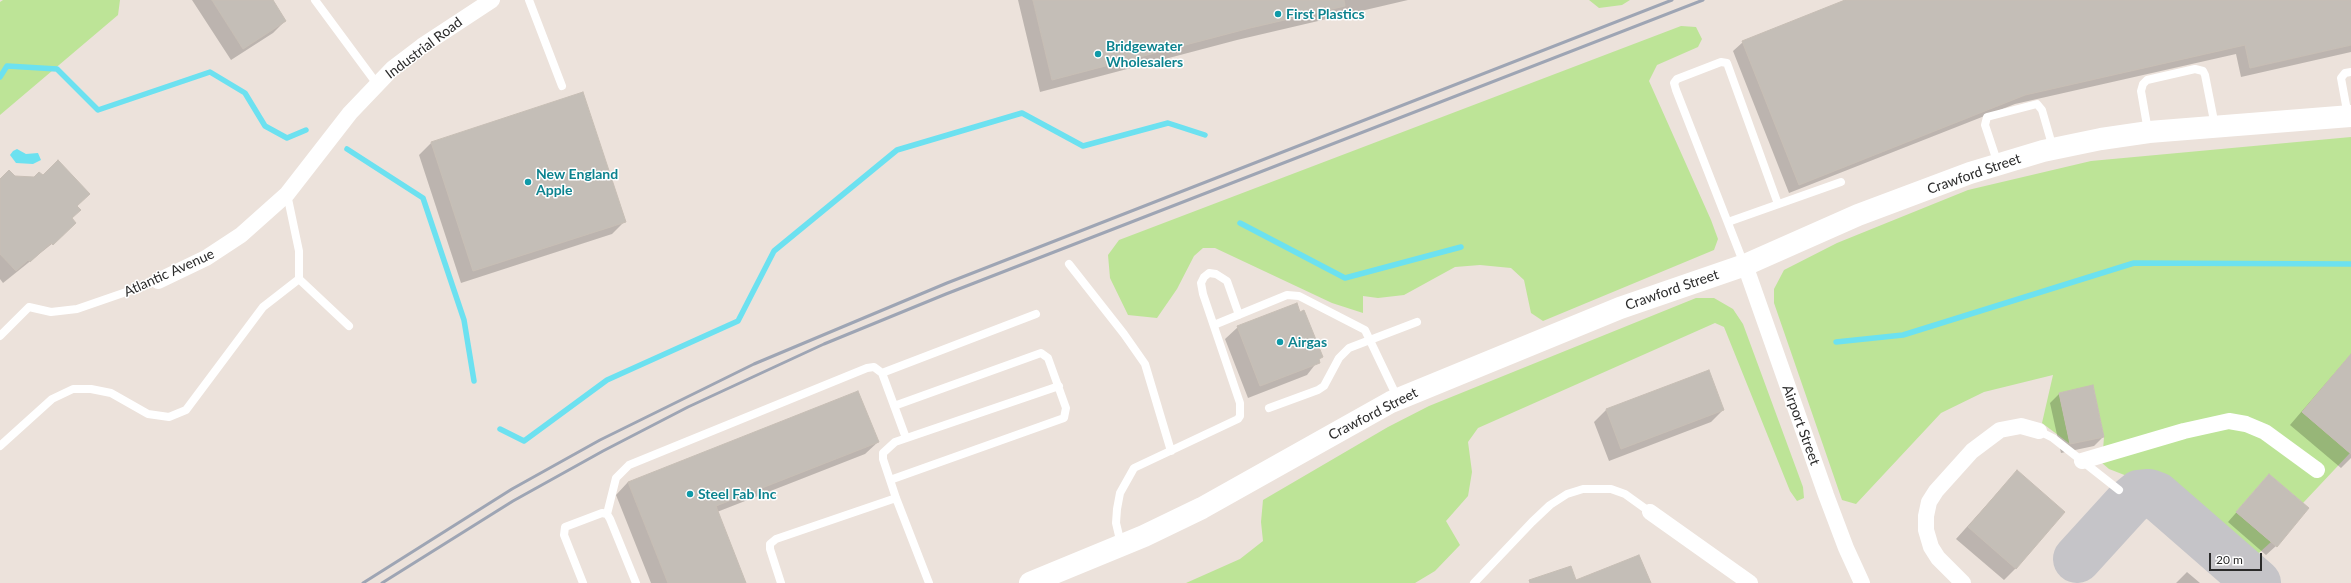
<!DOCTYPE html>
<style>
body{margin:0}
#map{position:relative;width:2351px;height:583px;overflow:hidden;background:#ece2db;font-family:Lato,sans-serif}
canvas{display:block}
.scale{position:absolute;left:2209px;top:553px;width:53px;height:18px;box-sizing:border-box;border:2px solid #2a2a2a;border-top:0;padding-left:5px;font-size:12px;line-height:14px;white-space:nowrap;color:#2a2a2a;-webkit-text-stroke:3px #fff;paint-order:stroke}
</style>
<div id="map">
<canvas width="2351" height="583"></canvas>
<div class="scale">20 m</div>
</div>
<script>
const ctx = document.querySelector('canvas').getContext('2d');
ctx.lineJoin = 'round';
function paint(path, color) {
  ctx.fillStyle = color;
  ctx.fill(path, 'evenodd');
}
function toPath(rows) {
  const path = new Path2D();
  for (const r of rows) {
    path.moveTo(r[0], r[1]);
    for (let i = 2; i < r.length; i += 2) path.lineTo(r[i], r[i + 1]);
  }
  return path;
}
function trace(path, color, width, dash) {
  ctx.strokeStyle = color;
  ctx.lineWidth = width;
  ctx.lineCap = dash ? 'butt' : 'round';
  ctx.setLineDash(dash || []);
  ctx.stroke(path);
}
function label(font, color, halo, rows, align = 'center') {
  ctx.font = font + ' Lato,sans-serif';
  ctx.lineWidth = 3;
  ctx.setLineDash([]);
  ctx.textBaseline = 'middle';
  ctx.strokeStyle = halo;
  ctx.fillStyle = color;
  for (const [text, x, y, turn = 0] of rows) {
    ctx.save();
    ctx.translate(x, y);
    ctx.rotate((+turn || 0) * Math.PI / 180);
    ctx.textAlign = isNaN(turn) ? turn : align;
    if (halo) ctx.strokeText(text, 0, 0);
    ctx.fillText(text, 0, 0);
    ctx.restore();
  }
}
const green = toPath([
 [3,0,120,0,118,15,0,115,0,2],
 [1589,0,1630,0,1622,5,1599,8],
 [1681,26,1696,27,1702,39,1698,47,1657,65,1649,81,1711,220,1718,239,1714,250,1543,321,1531,313,1524,280,1511,268,1480,265,1455,267,1404,295,1378,298,1363,296,1363,313,1332,303,1215,248,1203,248,1194,256,1177,289,1157,318,1128,315,1110,278,1108,255,1119,240],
 [2351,137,2351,354,2302,412,2350,453,2303,503,2269,474,2236,512,2271,542,2249,562,2171,493,2109,469,2102,463,2104,437,2093,386,2059,393,2070,444,2042,423,2053,375,1984,392,1941,413,1856,504,1842,500,1774,303,1774,289,1784,270,1837,243,1968,190,2091,161],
 [1696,298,1714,298,1733,309,1743,324,1803,487,1804,498,1797,501,1790,491,1724,327,1715,323,1478,428,1468,442,1472,472,1468,496,1446,521,1460,545,1435,571,1415,583,1186,583,1240,559,1263,541,1261,522,1263,500,1388,427,1429,406]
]);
const water = toPath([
 [17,149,26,154,38,153,41,160,33,164,16,163,10,155,13,151]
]);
const shadow = toPath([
 [192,0,272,0,285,21,273,33,231,60],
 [1018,0,1408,0,1237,40,1040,92],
 [1848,0,2351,0,2351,52,2241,77,2236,54,2015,104,1789,193,1733,51,1743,42],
 [431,143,624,222,612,234,461,283,419,155],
 [14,177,77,206,63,235,3,283,0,279,0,180],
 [1238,327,1321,357,1307,375,1248,398,1225,339],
 [2351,354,2351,458,2341,468,2290,425],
 [2059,394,2103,437,2094,446,2061,453,2050,403],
 [1606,410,1723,410,1711,422,1609,461,1594,422],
 [878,442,865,454,717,512,745,583,651,583,616,495,628,482],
 [2017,471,2016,568,2004,580,1956,539],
 [2269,475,2276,546,2266,555,2228,522],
 [2187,572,2200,583,2176,583]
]);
const stream = toPath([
 [0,77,7,66,57,69,98,110,210,72,245,93,265,126,287,138,306,130],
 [347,149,423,198,464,320,474,381],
 [1240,223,1345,278,1461,247],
 [1836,342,1903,335,2134,263,2351,264],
 [500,429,524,441,607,380,738,321,774,251,897,150,1022,113,1083,146,1168,123,1205,135]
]);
const taxiway = toPath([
 [2077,559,2128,503,2139,494,2149,493,2157,496,2257,583]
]);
const building = toPath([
 [212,0,273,0,286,21,243,49,212,0],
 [1033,0,1344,0,1345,6,1250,28,1052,80,1033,0],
 [1845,0,2351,0,2351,45,2250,68,2245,45,2025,95,1799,185,1742,41,1845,0],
 [583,92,626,222,473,271,431,142,583,92],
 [58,160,90,194,77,206,81,210,72,218,76,223,53,245,51,243,30,262,28,260,16,271,0,254,0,179,9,170,15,176,34,177,39,172,43,175,58,160],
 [1297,303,1300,312,1304,310,1323,357,1319,359,1320,363,1260,386,1237,326,1297,303],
 [2351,354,2351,454,2302,412,2351,354],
 [1709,370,1724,410,1621,449,1606,409,1709,370],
 [2093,385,2104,437,2070,444,2059,393,2093,385],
 [858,391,879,442,716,506,746,583,668,583,628,482,858,391],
 [2017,470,2065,512,2016,569,1968,527,2017,470],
 [2269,474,2309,508,2277,547,2236,512,2269,474],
 [1639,555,1651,583,1530,583,1529,580,1571,566,1576,580,1639,555]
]);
const service = toPath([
 [315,0,377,84],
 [529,0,562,86],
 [2348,116,2341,78,2345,73,2351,72],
 [2148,131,2141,91,2143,84,2147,80,2195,69,2203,71,2205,75,2215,126],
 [1998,164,1985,125,1987,117,2037,104,2042,110,2053,148],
 [287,194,299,251,299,279,349,326],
 [1728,222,1841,182],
 [1069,264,1124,334,1145,364,1171,451],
 [1744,264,1676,90,1674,83,1677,79,1721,62,1727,63,1778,204],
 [1214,325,1287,295,1299,296,1365,330,1398,399],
 [0,336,29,307,51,312,77,309,158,281],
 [882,373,1036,314],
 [1269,408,1318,390,1324,386,1339,358,1349,348,1417,322],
 [2039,431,2053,438,2119,490],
 [0,446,52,399,73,389,91,389,111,393,148,414,169,417,186,410,263,307,299,279],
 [890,480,1064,418,1066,408,1048,358,1041,353,894,406],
 [607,514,616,478,629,465,867,368,874,367,882,373,906,438],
 [1121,544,1116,523,1117,509,1120,493,1134,468,1238,419,1240,416,1240,403,1203,294,1201,283,1204,277,1209,273,1216,274,1227,281,1239,315],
 [583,583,564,535,565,527,602,513,607,514,610,519,636,583],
 [781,583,770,549,770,544,776,539,896,498],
 [929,583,896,498,883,459,883,453,895,442,1059,386],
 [1474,583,1532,522,1550,505,1567,494,1583,489,1611,489,1625,494,1650,512]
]);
const minor = toPath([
 [1745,265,1826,495,1846,548,1862,583],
 [158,281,206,258,241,235,287,194,350,113,393,68,422,46,492,0],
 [2082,461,2184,431,2229,421,2246,424,2265,432,2317,470],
 [1650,512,1750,583],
 [1963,583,1938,558,1931,547,1926,530,1926,516,1929,502,1936,491,1972,451,2000,430,2021,426,2039,431]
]);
const secondary = toPath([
 [1030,583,1144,536,1202,508,1391,402,1620,308,1745,265,1858,215,1970,173,2043,151,2101,139,2149,132,2351,116]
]);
const rail = toPath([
 [363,583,512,489,600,440,754,364,947,283,1672,0],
 [382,583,513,501,603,451,688,407,824,344,946,294,1703,0]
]);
const markers = [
 [1278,14,4,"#0f9aa8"],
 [1098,54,4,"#0f9aa8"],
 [528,182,4,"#0f9aa8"],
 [1280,342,4,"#0f9aa8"],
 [690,494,4,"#0f9aa8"]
];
const cultureNames = [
 ["First Plastics",1286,14],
 ["Bridgewater",1106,46],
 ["Wholesalers",1106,62],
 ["New England",536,174],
 ["Apple",536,190],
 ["Airgas",1288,342],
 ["Steel Fab Inc",698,494]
];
const streetNames = [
 ["Industrial Road",424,48,-37],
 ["Crawford Street",1974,174,-19],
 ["Atlantic Avenue",169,273,-24],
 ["Crawford Street",1672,290,-19],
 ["Crawford Street",1373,414,-27],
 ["Airport Street",1801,425,70]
];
paint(green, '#bde497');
paint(water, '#6ce1f0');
paint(shadow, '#0003');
trace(stream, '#6ce1f0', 5.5);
trace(taxiway, '#c5c4c8', 48);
paint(building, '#c4beb7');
trace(building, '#c7beb5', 1);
trace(service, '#fff', 8);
trace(minor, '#fff', 16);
trace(secondary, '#fff', 22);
trace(rail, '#9ea5b4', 3);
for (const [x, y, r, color] of markers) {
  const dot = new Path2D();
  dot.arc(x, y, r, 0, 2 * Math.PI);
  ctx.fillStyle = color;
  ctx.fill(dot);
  trace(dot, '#fff', 1.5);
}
label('bold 14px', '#0d838f', '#fff', cultureNames, 'left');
label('14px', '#2a2a2a', '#fff', streetNames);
</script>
